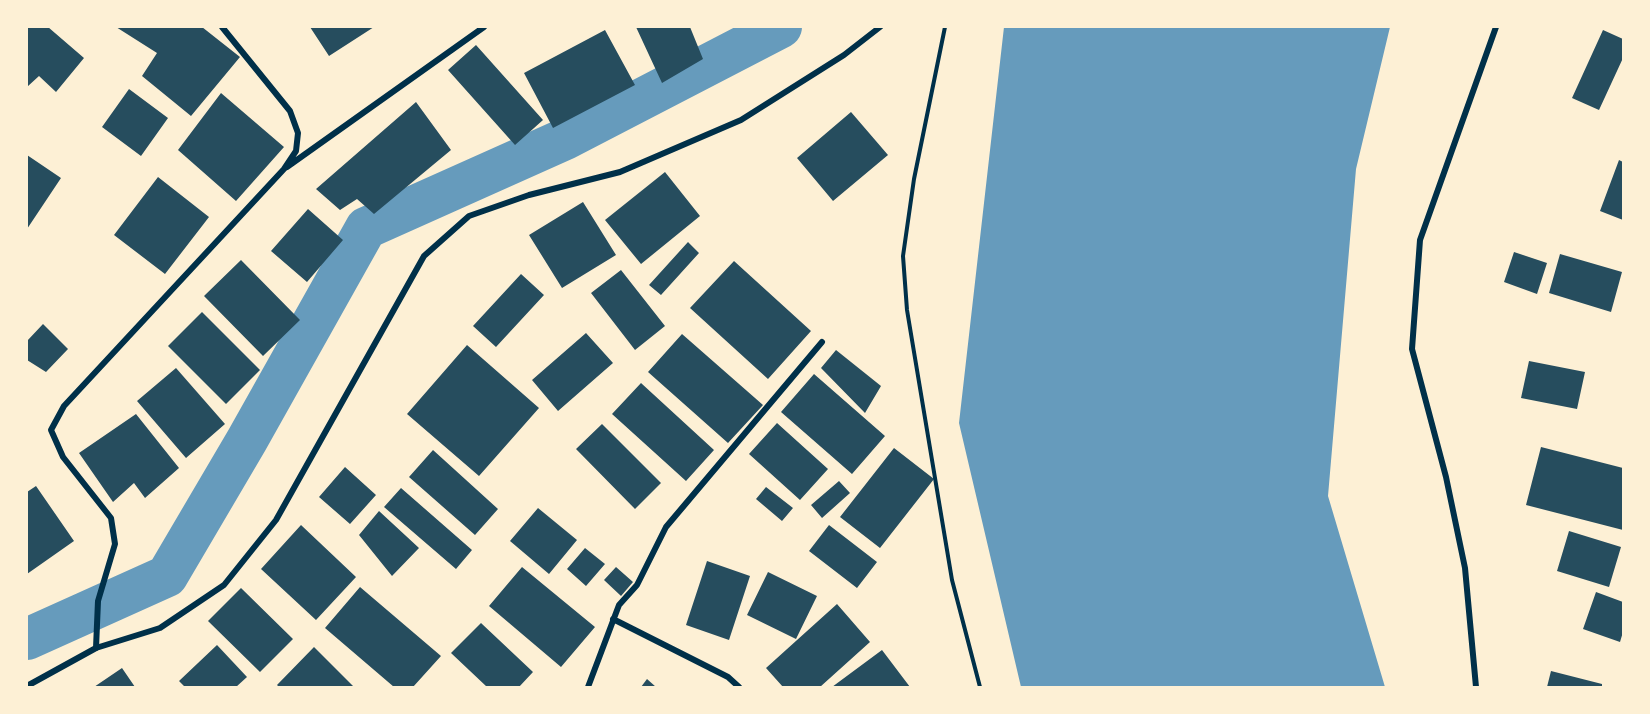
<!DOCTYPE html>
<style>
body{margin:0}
#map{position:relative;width:1650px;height:714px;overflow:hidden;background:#fdf0d5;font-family:"Nunito Sans",sans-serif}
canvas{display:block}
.frame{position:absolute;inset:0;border:28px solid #fdf0d5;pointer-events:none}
</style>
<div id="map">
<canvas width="1650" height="714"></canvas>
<div class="frame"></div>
</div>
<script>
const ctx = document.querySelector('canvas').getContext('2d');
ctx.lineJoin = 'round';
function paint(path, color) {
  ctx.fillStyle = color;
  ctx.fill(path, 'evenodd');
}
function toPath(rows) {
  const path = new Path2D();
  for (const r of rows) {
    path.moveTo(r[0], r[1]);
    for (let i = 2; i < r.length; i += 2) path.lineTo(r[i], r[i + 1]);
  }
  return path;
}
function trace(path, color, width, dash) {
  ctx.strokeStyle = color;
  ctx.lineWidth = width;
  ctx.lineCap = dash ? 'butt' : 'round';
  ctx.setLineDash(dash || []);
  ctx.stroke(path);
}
const water = toPath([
 [1004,27,1390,27,1356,169,1328,496,1385,687,1021,687,959,423]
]);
const canal = toPath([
 [27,639,167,576,247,440,366,228,565,139,781,27]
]);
const building = toPath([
 [27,27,48,27,84,58,56,92,39,76,27,87],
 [116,27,202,27,240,57,191,116,142,76,157,53],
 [310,27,374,27,329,56],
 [636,27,690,27,703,59,662,83],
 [605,30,635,85,553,128,524,73],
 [1603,30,1623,39,1623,58,1599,110,1572,98],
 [476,45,543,120,515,145,448,70],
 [129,89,168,118,141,156,102,127],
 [221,93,284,147,236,201,178,150],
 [416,102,451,150,374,214,357,199,340,210,316,189],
 [851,112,888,155,833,201,797,158],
 [27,155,61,178,27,229],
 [1619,160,1623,162,1623,220,1600,211],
 [665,172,700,216,641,264,605,220],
 [158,177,209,217,165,274,114,235],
 [583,202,616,255,562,288,529,235],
 [308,209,343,240,307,282,271,251],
 [688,242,699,253,661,295,649,285],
 [1514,252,1547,263,1537,294,1504,282],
 [1560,254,1622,272,1611,312,1549,293],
 [241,260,300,320,263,356,204,296],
 [734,261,811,331,768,379,690,308],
 [621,270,665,326,635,350,591,293],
 [521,274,544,295,496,347,473,326],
 [202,312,260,370,226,404,168,346],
 [43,324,68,349,46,372,27,360,27,341],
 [586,333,613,363,558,411,532,380],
 [682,334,763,405,728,443,648,372],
 [467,345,539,408,479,476,407,414],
 [836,350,881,386,865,413,821,368],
 [1529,361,1585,372,1577,409,1521,398],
 [176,368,225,424,186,458,137,401],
 [814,374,885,436,852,474,781,412],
 [641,383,714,450,686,481,612,414],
 [136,414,179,468,145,498,134,483,113,502,79,453],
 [777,423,828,469,800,500,749,454],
 [602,424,661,483,635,509,576,449],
 [1541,447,1623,468,1623,530,1526,505],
 [894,448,934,479,880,548,840,517],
 [433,450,498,509,475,535,409,477],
 [345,467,376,495,350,524,319,497],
 [839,481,850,493,822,518,811,505],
 [36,486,74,541,27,574,27,492],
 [766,487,793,508,782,521,756,499],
 [401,488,472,550,456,569,384,507],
 [538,508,577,540,549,574,510,541],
 [379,511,419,548,392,576,359,535],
 [301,525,356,577,316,620,261,569],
 [829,525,877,562,857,588,809,551],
 [1569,531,1621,547,1609,587,1557,571],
 [585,548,605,564,586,586,567,569],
 [707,561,750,576,729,640,686,625],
 [522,567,595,627,561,667,489,606],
 [616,567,633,582,621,596,604,580],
 [768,572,817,596,796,639,747,615],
 [360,587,441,656,413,687,394,687,325,628],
 [241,588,293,639,260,672,208,621],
 [1596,592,1623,602,1623,632,1620,642,1583,629],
 [837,604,870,642,820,687,783,687,766,668],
 [481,623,533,672,519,687,487,687,451,653],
 [217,645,247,677,236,687,185,687,179,681],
 [314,647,354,687,279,687,277,685],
 [882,650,910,687,832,687],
 [122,668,135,687,94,687],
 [1551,671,1602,684,1602,687,1547,687],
 [647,679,656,687,641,687]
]);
const path = toPath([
 [945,27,914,179,903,256,907,310,952,580,980,687]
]);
const minor = toPath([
 [287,167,484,27],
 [613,619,728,677,739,687],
 [96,648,98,601,115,544,111,518,63,457,51,430,64,406,284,169,296,151,298,133,290,111,222,27],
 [27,686,96,648,160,628,224,585,276,520,424,256,469,216,529,195,620,172,741,120,844,55,880,27],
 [588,687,619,605,637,585,666,527,822,342],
 [1476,687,1465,568,1446,477,1412,349,1420,240,1496,27]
]);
paint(water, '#669bbc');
trace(canal, '#669bbc', 42);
paint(building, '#264d5e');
trace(path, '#003049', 4);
trace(minor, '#003049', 6);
</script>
